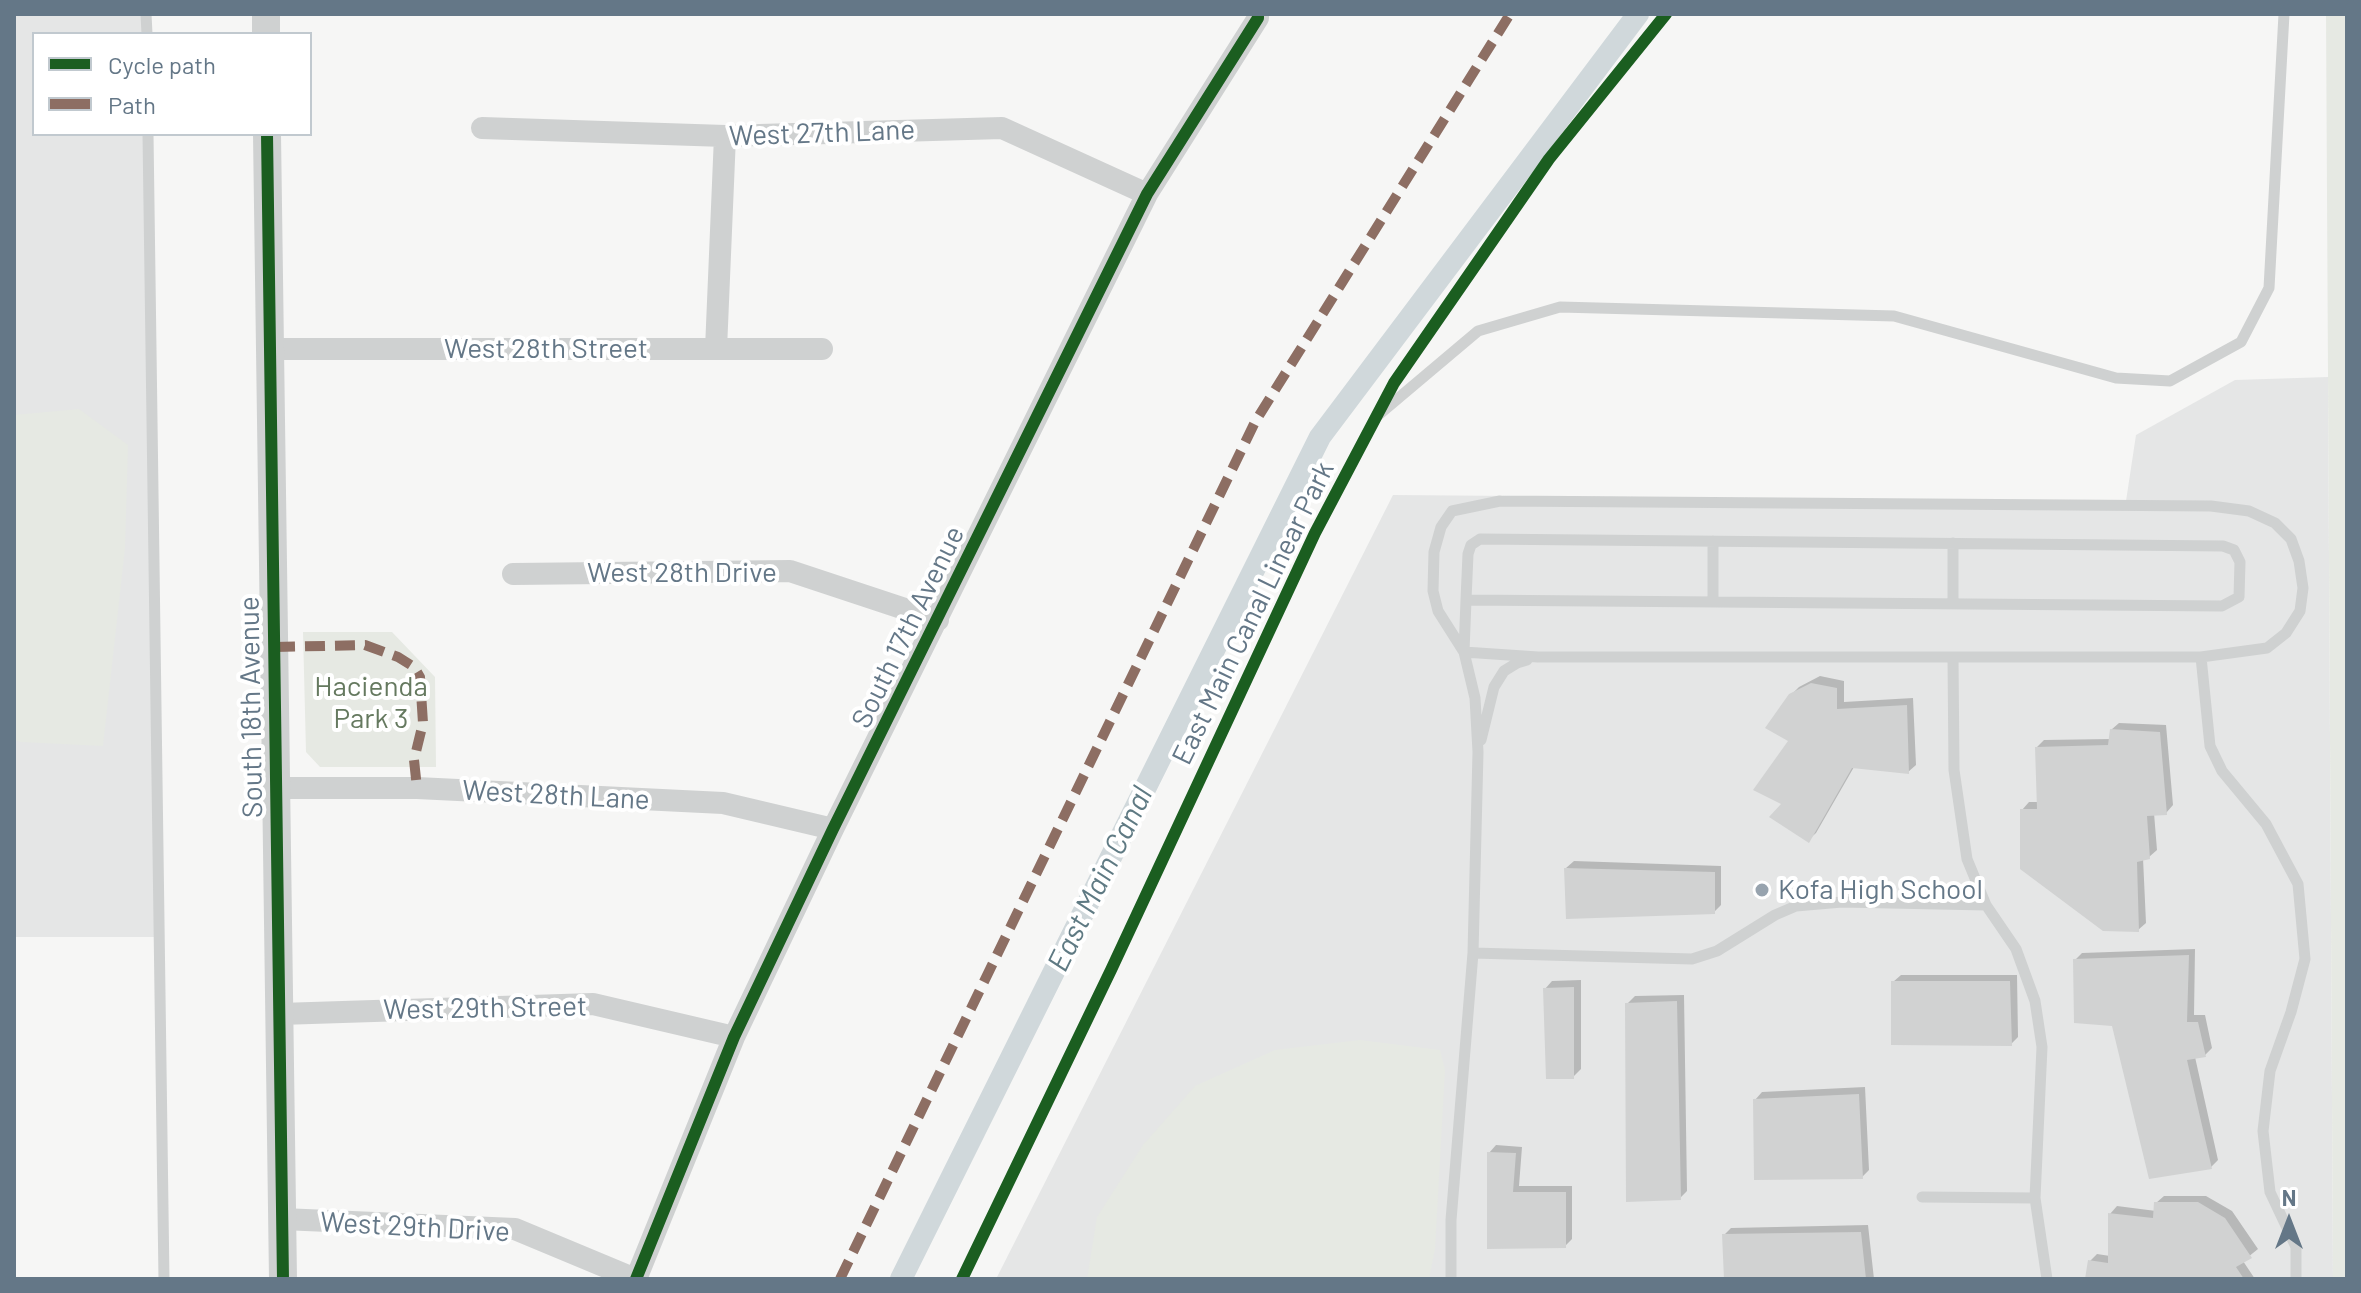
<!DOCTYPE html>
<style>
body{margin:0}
#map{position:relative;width:2361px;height:1293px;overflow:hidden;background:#f6f6f5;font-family:Barlow,sans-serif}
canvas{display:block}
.frame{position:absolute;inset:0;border:16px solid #647787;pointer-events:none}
.legend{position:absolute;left:32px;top:32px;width:280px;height:104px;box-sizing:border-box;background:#fff;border:2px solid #c1c9cf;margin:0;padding:10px 14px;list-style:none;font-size:24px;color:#647787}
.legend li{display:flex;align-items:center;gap:16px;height:40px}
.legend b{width:40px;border:2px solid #c1c9cf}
.north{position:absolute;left:2249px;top:1181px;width:80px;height:80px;-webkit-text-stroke:6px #fff;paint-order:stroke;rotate:0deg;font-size:22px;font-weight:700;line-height:32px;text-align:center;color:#647787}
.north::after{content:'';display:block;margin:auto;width:28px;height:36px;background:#647787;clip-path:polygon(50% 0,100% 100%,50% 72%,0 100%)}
</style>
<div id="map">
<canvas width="2361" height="1293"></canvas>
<div class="frame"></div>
<ul class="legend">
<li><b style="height:10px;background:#1b5e20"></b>Cycle path</li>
<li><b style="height:10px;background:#8d6e63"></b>Path</li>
</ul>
<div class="north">N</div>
</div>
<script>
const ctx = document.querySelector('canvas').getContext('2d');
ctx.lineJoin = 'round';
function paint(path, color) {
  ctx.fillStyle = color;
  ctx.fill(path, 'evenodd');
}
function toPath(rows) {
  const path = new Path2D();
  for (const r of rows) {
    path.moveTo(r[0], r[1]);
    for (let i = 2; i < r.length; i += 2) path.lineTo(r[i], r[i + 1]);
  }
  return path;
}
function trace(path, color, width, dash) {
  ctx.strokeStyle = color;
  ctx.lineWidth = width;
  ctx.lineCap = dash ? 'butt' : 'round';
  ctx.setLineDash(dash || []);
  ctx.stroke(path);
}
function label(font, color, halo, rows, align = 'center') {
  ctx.font = font + ' Barlow,sans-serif';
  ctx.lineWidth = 8;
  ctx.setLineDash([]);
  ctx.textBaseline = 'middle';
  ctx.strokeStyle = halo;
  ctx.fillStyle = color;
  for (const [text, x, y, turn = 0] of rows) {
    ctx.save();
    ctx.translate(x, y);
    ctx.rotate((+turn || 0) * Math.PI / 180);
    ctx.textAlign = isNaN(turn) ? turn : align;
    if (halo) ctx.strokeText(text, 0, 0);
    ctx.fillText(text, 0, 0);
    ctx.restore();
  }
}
const built = toPath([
 [14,14,146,14,147,34,34,34,34,134,148,134,160,937,14,937],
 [2328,377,2333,1279,996,1279,1393,495,2126,501,2136,435,2235,380]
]);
const green = toPath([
 [2326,14,2347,14,2347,1279,2333,1279],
 [79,409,128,445,125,548,103,746,21,742,14,740,14,415],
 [303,632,392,632,435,677,436,767,320,767,306,752],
 [1360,1040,1440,1050,1445,1070,1435,1249,1429,1279,1087,1279,1097,1217,1143,1145,1195,1086,1275,1050]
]);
const shadow = toPath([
 [1820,676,1844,681,1844,702,1913,698,1916,765,1908,772,1854,767,1816,833,1808,840,1784,803,1791,740,1791,695,1799,687],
 [2119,723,2166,725,2173,805,2166,813,2154,813,2157,850,2149,857,2143,858,2146,923,2138,930,2022,810,2029,802,2039,802,2037,747,2044,740,2111,739,2111,730],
 [1574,861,1721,866,1721,905,1714,912,1566,868],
 [2195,949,2194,1015,2205,1015,2212,1048,2205,1055,2195,1057,2218,1160,2211,1167,2114,1024,2075,960,2082,953],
 [1901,975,2017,975,2018,1037,2011,1044,1893,982],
 [1581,980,1581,1069,1573,1077,1545,989,1552,981],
 [1684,995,1687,1191,1680,1198,1627,1004,1635,996],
 [1865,1087,1869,1170,1862,1177,1755,1100,1762,1092],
 [1496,1145,1522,1147,1519,1186,1572,1186,1572,1239,1565,1246,1489,1247,1489,1153],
 [2164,1196,2206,1196,2232,1211,2258,1249,2243,1261,2255,1279,2087,1279,2090,1261,2097,1254,2110,1256,2110,1214,2117,1206,2156,1211,2156,1203],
 [1868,1225,1874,1279,1726,1279,1724,1235,1731,1228]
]);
const canal = toPath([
 [901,1279,1320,437,1638,14]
]);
const building = toPath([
 [1811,683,1837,688,1837,709,1907,705,1909,774,1852,768,1809,843,1769,817,1781,804,1753,790,1788,741,1765,728,1789,694],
 [2110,729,2160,732,2167,815,2147,816,2150,859,2137,862,2139,932,2103,931,2020,869,2020,809,2037,809,2035,747,2108,745],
 [1564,868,1715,872,1715,914,1566,919],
 [2189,955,2187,1022,2198,1022,2206,1057,2187,1060,2212,1169,2149,1179,2112,1026,2074,1023,2073,959],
 [1891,981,2010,981,2012,1046,1891,1045],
 [1574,987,1574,1079,1546,1079,1543,988],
 [1677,1001,1681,1200,1626,1202,1625,1003],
 [1859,1094,1863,1179,1754,1180,1753,1099],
 [1487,1152,1516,1153,1513,1192,1566,1192,1566,1248,1487,1249],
 [2154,1202,2198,1202,2225,1218,2252,1258,2236,1267,2244,1279,2085,1279,2088,1260,2108,1263,2108,1213,2153,1218],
 [1861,1232,1866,1279,1724,1279,1722,1234]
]);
const service = toPath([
 [146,14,147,34],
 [148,134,164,1279],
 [1376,417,1478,331,1560,307,1894,316,2116,378,2170,381,2241,342,2269,288,2284,14],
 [1500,501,2211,506,2249,511,2275,523,2291,539,2299,561,2303,588,2300,611,2286,633,2267,648,2201,657,1538,657,1464,652,1438,611,1433,591,1434,552,1441,527,1452,511,1500,501],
 [1713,602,1713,541],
 [1953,604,1953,543],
 [1953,657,1954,770,1967,859,1986,905,2016,949,2035,1001,2042,1047,2035,1198,2047,1279],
 [2201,657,2210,746,2222,771,2266,824,2298,884,2305,959,2291,1012,2270,1071,2263,1131,2270,1192,2296,1247,2296,1279],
 [1481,740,1494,687,1504,671,1517,663,1527,660],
 [1473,953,1692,959,1717,951,1775,915,1796,906,1842,902,1986,905],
 [1922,1197,2035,1198],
 [1451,1279,1451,1220,1473,953,1478,752,1475,698,1464,652,1466,600,1468,554,1471,545,1480,539,2223,546,2234,550,2240,562,2239,597,2222,606,1466,600]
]);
const minor = toPath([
 [482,128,725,136,1002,128,1147,194],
 [270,349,822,349],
 [716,349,725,136],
 [513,574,790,571,938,620],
 [276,788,417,788,723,803,833,829],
 [280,1014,593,1004,734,1037],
 [282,1219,515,1229,635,1279],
 [636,1279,734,1037,833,829,1147,194,1258,18,1258,14]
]);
const tertiary = toPath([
 [266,14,266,34],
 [267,134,283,1279]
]);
const quiet = toPath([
 [275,647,365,645,398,657,414,667,420,677,423,723,414,760,417,788],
 [840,1279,1255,422,1510,14]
]);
const cycleway = toPath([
 [267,134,283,1279],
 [636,1279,734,1037,833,829,1147,194,1258,18,1258,14],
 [962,1279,1111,970,1315,533,1394,383,1549,159,1666,14]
]);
const markers = [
 [1762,890,8,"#97a3ae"]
];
const streetNames = [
 ["West 27th Lane",822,133,-2],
 ["West 28th Street",546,349],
 ["West 28th Drive",682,573],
 ["East Main Canal Linear Park",1253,613,-64],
 ["South 17th Avenue",908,627,-64],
 ["South 18th Avenue",251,707,-91],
 ["West 28th Lane",556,795,3],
 ["West 29th Street",485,1008,-1],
 ["West 29th Drive",415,1227,3]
];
const parkNames = [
 ["Hacienda",371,687],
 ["Park 3",371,719]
];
const poiNames = [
 ["Kofa High School",1778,890]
];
const waterNames = [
 ["East Main Canal",1100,879,-64]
];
paint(built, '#e5e6e6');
paint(green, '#e6e9e3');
paint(shadow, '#0003');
trace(canal, '#d0d8db', 22);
paint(building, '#d1d2d2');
trace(service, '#cfd1d1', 11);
trace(minor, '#cfd1d1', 22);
trace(tertiary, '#cfd1d1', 28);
trace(quiet, '#8d6e63', 10, [20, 10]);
trace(cycleway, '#1b5e20', 12);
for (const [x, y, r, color] of markers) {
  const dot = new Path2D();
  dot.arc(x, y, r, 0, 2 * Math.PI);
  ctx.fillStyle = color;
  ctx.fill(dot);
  trace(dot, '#fff', 3);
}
label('28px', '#647787', '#fff', streetNames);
label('28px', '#65795f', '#fff', parkNames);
label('28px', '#647787', '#fff', poiNames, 'left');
label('italic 30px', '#5f7a83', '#fff', waterNames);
</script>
